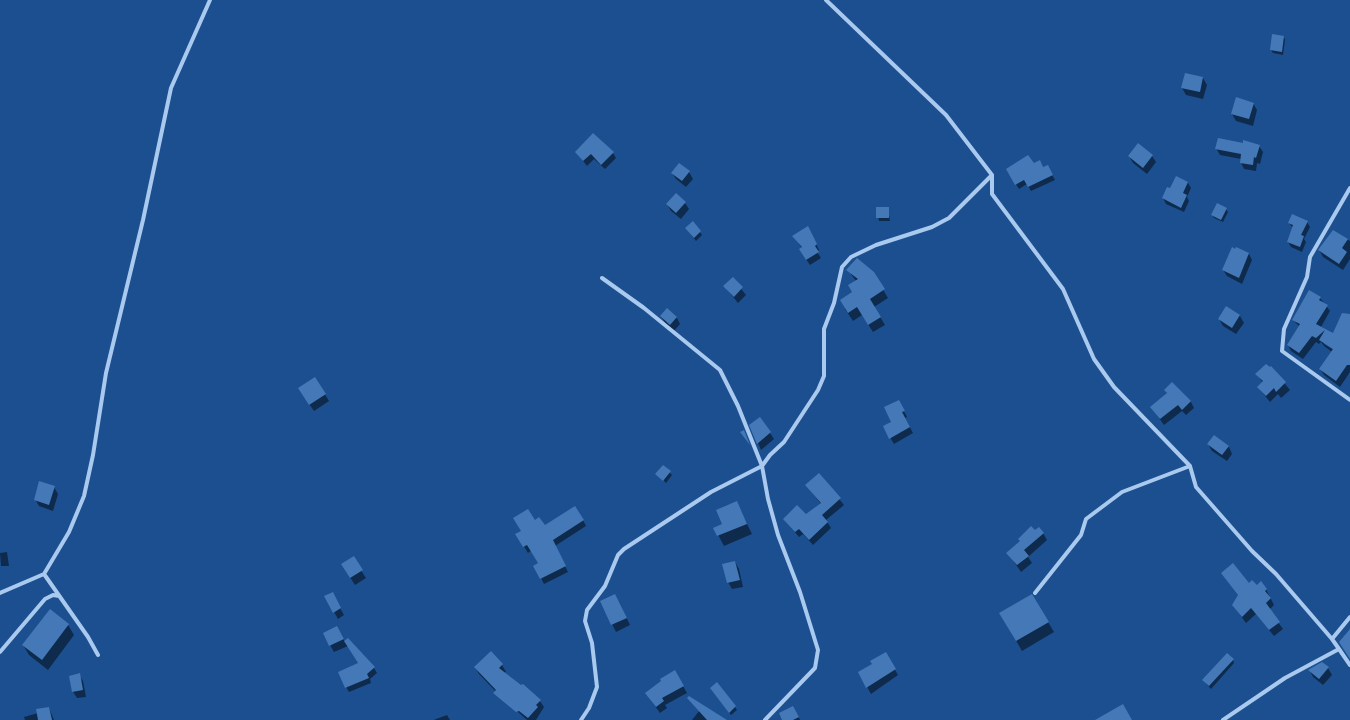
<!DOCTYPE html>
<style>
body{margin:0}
canvas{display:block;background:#1b4f8f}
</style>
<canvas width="1350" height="720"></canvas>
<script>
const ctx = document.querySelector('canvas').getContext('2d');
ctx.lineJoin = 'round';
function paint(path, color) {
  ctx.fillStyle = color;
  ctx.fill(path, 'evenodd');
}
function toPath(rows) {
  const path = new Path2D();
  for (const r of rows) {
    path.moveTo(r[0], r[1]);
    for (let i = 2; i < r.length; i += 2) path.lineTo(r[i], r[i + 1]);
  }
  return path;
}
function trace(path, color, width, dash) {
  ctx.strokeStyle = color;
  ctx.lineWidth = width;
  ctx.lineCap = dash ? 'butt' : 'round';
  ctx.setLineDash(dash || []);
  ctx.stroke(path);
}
const shadow = toPath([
 [1284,37,1285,40,1283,55,1273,53,1271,50],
 [1203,78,1207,85,1203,99,1186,95,1182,88],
 [1253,103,1257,110,1253,126,1236,121,1232,114],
 [1243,144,1259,146,1263,152,1260,164,1257,163,1256,171,1244,169,1241,163,1241,159,1220,155,1216,148],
 [576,152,613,153,616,158,605,169,594,159,587,166],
 [1129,156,1152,156,1156,162,1147,174,1133,163],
 [1047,166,1055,180,1031,191,1027,184,1019,189,1007,170,1043,168],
 [689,172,693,179,686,187,676,179,672,173],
 [1176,177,1188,183,1191,188,1187,197,1189,201,1184,212,1166,204,1163,198,1170,189],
 [676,194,685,203,689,209,681,219,671,211,667,204],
 [877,208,888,208,890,221,879,221],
 [1226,209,1228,212,1223,222,1214,218,1212,215],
 [1307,222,1310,227,1304,239,1306,242,1302,252,1291,247,1288,242,1293,228,1289,223],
 [693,223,702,235,696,241,686,228],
 [1333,231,1350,241,1350,259,1343,270,1323,257,1319,250],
 [811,233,819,250,817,252,821,258,810,265,803,255,802,248,794,237],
 [1249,254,1252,260,1242,284,1227,276,1223,270],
 [848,270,873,273,888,298,874,307,885,325,873,332,862,315,853,321,845,309,854,293,856,281],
 [733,279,746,295,738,303,725,287],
 [1320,298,1330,311,1321,327,1334,334,1350,317,1350,372,1340,387,1324,375,1320,369,1332,352,1324,346,1321,342,1319,344,1316,342,1303,359,1291,351,1288,345,1300,327,1293,320],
 [1324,342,1338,351,1337,352,1324,344],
 [1227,308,1240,316,1244,323,1236,334,1223,326,1219,319],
 [667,309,677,318,680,324,674,331,665,323,661,316],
 [1271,367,1290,390,1281,398,1278,394,1270,402,1258,387,1263,383,1257,374],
 [315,378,329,401,314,411,303,395],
 [1172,384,1191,402,1194,408,1186,415,1182,411,1164,425,1151,407,1167,394,1165,390],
 [902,407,907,417,905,418,913,433,894,444,884,427,892,422],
 [760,418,774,439,761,450,758,443],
 [1214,436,1229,447,1232,454,1227,461,1212,451,1208,444],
 [663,466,672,475,666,483,657,474],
 [819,474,844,505,826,520,831,528,813,545,803,534,799,537,784,519,806,515,821,504,806,485],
 [54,487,58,494,53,511,39,506,35,499],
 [736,502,752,534,724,546,715,529,724,525],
 [583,520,586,526,555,546,568,572,544,584,541,578,540,564,532,550,528,553,517,535,535,521,544,526],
 [1035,531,1043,533,1047,540,1028,557,1032,563,1021,572,1008,553],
 [7,552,9,566,1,566,0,553],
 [353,558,366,578,355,585,346,571],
 [735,562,739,569,743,587,732,589,728,582],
 [1222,573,1249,585,1266,589,1274,605,1269,610,1283,629,1274,636,1256,614,1246,623,1233,605,1239,596],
 [332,594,344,615,338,619,334,612],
 [601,602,619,602,630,625,616,632],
 [50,610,68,625,74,635,48,670,29,655,23,645],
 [1000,613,1048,622,1054,632,1022,651],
 [341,634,345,642,374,668,377,673,370,679,371,683,349,692,346,687,359,664,348,646,334,652,330,645],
 [491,653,502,665,506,672,504,673,540,701,544,707,536,720,527,720,500,696,479,674,475,667],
 [886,654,898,675,871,694,859,672,874,665],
 [1233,660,1234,663,1211,689,1203,680],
 [1328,668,1332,675,1323,685,1313,677,1310,671],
 [675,672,687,693,665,705,667,708,660,713,650,699],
 [79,675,83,681,86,697,77,698,73,692],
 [713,691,735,707,737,710,731,715],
 [703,706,724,720,692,720],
 [49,708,54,720,25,720,24,717,38,713],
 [797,714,800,720,783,720],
 [447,715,450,720,434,720,436,719]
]);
const building = toPath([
 [1272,34,1284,36,1282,52,1270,50],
 [1185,73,1203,77,1200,92,1181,88],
 [1236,97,1254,103,1249,119,1231,114],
 [593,133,614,152,601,165,591,154,583,161,575,152],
 [1218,138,1243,143,1243,140,1260,145,1256,158,1254,157,1253,165,1240,163,1241,154,1215,149],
 [1138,143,1153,155,1143,168,1128,156],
 [1028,155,1034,163,1040,160,1043,167,1048,165,1053,175,1028,187,1024,180,1015,185,1006,169],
 [679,163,690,171,682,181,671,173],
 [1176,176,1188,182,1183,193,1187,195,1181,208,1162,198,1167,187,1170,188],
 [676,193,686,202,676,213,666,204],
 [1217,203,1227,208,1221,220,1211,215],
 [876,207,889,207,889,218,876,218],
 [1292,214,1308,221,1301,235,1304,236,1300,247,1287,242,1293,225,1288,223],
 [693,221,701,231,694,238,685,228],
 [808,226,817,244,815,246,819,252,806,260,799,249,802,247,792,236],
 [1333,230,1348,239,1342,248,1347,252,1339,264,1318,250],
 [1232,247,1235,249,1236,247,1249,253,1239,278,1222,270],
 [857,258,874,272,885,289,870,299,881,317,868,325,857,307,848,313,840,300,852,292,848,285,858,279,846,270],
 [733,277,743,287,734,297,723,286],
 [1309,290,1321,297,1319,300,1328,305,1316,324,1333,333,1342,313,1350,314,1350,365,1347,365,1336,381,1319,369,1333,349,1319,340,1325,330,1316,338,1312,336,1299,353,1287,345,1300,324,1292,320],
 [1226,306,1240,315,1232,328,1218,319],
 [667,308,677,317,670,325,660,316],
 [1266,364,1270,367,1271,366,1286,382,1276,392,1274,388,1266,396,1257,387,1263,381,1255,374],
 [315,377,326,394,309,405,298,388],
 [1172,382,1191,401,1182,410,1178,405,1160,419,1150,407,1167,393,1164,390],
 [899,400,905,411,902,412,910,427,889,439,883,426,891,422,884,407],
 [760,417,771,432,757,444,749,425],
 [744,430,750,445,740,432],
 [1214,435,1229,446,1222,455,1207,444],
 [663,465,671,471,663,481,655,474],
 [819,473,841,498,822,515,828,522,809,540,799,529,795,532,783,519,797,505,806,514,821,503,805,485],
 [39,481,55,486,49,505,34,500],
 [737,501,747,524,717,536,713,528,722,524,716,510],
 [575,506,584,520,553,540,566,566,540,579,533,566,538,563,527,545,523,547,515,534,521,531,513,518,528,509,535,520,539,517,545,525],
 [1031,526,1035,530,1039,527,1044,533,1024,550,1029,556,1017,565,1006,553,1020,541,1018,539],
 [354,556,363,570,350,578,341,564],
 [735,561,740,580,727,583,722,564],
 [1233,563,1249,583,1252,580,1257,585,1261,581,1267,589,1265,591,1271,598,1266,603,1280,622,1269,630,1251,608,1242,617,1232,605,1238,595,1221,573],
 [333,592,341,608,333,613,324,596],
 [615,594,627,618,611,625,600,601],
 [1032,594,1049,622,1016,641,999,613],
 [50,609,69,624,42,660,22,645],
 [337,626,344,639,329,646,323,633],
 [1350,629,1350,659,1339,642],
 [348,638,375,667,367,674,369,678,345,688,338,672,358,663,344,641],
 [491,651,503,664,499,668,521,685,523,684,541,700,536,705,538,707,528,718,519,711,516,712,493,693,496,690,474,667],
 [886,652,896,669,866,688,858,672,872,664,870,661],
 [1227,653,1234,659,1209,686,1202,680],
 [1322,662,1329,667,1319,679,1308,670],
 [675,670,684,686,662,698,664,701,656,707,645,693,661,681,660,679],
 [80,673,83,690,72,692,69,676],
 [717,682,736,706,729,713,710,688],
 [689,696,727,720,707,720,687,698],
 [1123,704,1132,720,1095,720],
 [793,706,799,717,793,720,782,720,779,713],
 [49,707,52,720,38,720,36,709]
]);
const street = toPath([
 [826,0,946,115,992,175,992,194,1063,289,1094,359,1114,387,1190,466,1196,487,1252,551,1276,574,1332,639],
 [1350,188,1310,257,1307,277,1284,329,1282,351,1350,400],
 [602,278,644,308,720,370,738,406,762,466,768,499,778,535,800,592,818,650,815,668,765,720],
 [44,574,88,637,98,655],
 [0,593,44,574,69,532,84,496,93,455,106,373,143,220,171,88,210,0],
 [1035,593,1081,535,1086,519,1122,492,1190,466],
 [1339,649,1350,665],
 [0,652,45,599,53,595,59,596],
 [581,720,589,708,597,687,592,643,585,621,587,610,605,586,618,555,624,549,711,492,762,466,770,455,784,442,818,390,824,376,824,329,834,303,842,267,851,257,876,245,932,227,949,218,992,175],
 [1223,720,1285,678,1339,649,1332,639,1350,617]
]);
paint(shadow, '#0007');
paint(building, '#4478b7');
trace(street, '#a9c9ee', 4);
</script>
